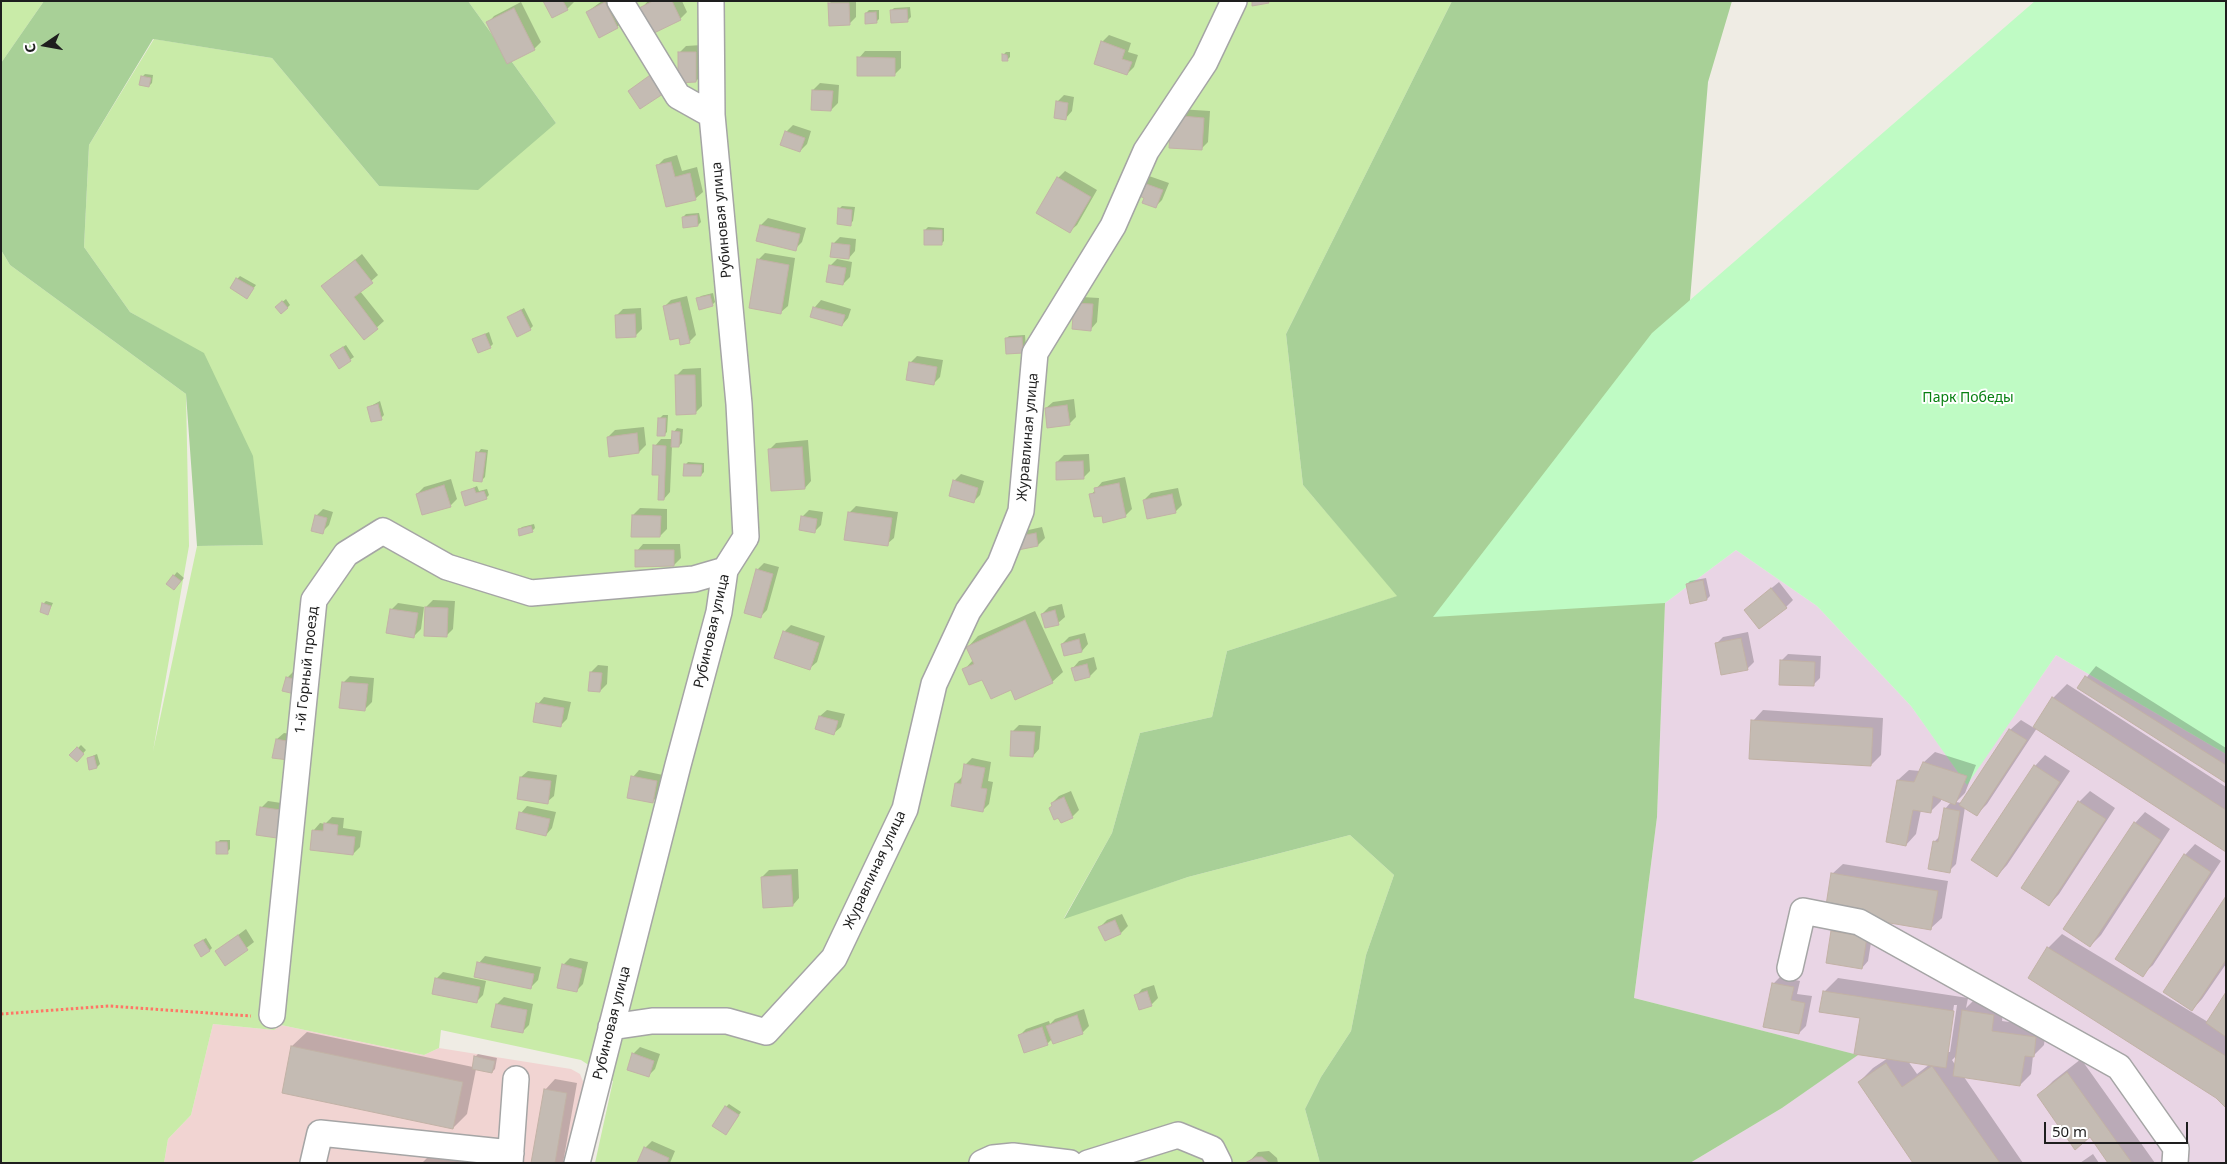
<!DOCTYPE html>
<meta charset="utf-8">
<style>
body{margin:0}
#map{position:relative;width:2227px;height:1164px;overflow:hidden;background:#efece4;font-family:"Noto Sans",sans-serif}
canvas{display:block}
.frame{position:absolute;inset:0;border:2px solid #1e1e1e;pointer-events:none}
.north{position:absolute;left:20px;top:20px;width:50px;height:50px;-webkit-text-stroke:4px #fff;paint-order:stroke;rotate:258deg;font-size:14px;font-weight:700;line-height:20px;text-align:center;color:#1e1e1e}
.north::after{content:'';display:block;margin:auto;width:18px;height:22px;background:#1e1e1e;clip-path:polygon(50% 0,100% 100%,50% 72%,0 100%)}
.scale{position:absolute;left:2044px;top:1122px;width:144px;height:22px;box-sizing:border-box;border:2px solid #1e1e1e;border-top:0;padding-left:6px;font-size:15px;line-height:18px;white-space:nowrap;color:#1e1e1e;-webkit-text-stroke:4px #fff;paint-order:stroke}
</style>
<div id="map">
<canvas width="2227" height="1164"></canvas>
<div class="frame"></div>
<div class="north">С</div>
<div class="scale">50 m</div>
</div>
<script>
const ctx = document.querySelector('canvas').getContext('2d');
ctx.lineJoin = 'round';
function paint(path, color) {
  ctx.fillStyle = color;
  ctx.fill(path, 'evenodd');
}
function toPath(rows) {
  const path = new Path2D();
  for (const r of rows) {
    path.moveTo(r[0], r[1]);
    for (let i = 2; i < r.length; i += 2) path.lineTo(r[i], r[i + 1]);
  }
  return path;
}
function trace(path, color, width, dash) {
  ctx.strokeStyle = color;
  ctx.lineWidth = width;
  ctx.lineCap = dash ? 'butt' : 'round';
  ctx.setLineDash(dash || []);
  ctx.stroke(path);
}
function label(font, color, halo, rows, align = 'center') {
  ctx.font = font + ' "Noto Sans",sans-serif';
  ctx.lineWidth = 4;
  ctx.setLineDash([]);
  ctx.textBaseline = 'middle';
  ctx.strokeStyle = halo;
  ctx.fillStyle = color;
  for (const [text, x, y, turn = 0] of rows) {
    ctx.save();
    ctx.translate(x, y);
    ctx.rotate((+turn || 0) * Math.PI / 180);
    ctx.textAlign = isNaN(turn) ? turn : align;
    if (halo) ctx.strokeText(text, 0, 0);
    ctx.fillText(text, 0, 0);
    ctx.restore();
  }
}
const commercial = toPath([
 [213,1024,274,1030,281,1025,424,1055,439,1048,571,1069,580,1074,584,1084,568,1163,164,1163,168,1139,191,1115]
]);
const industrial = toPath([
 [1736,550,1817,606,1911,706,1967,784,2056,655,2226,754,2226,1163,1690,1163,1782,1108,1857,1055,1634,998,1657,817,1665,603]
]);
const grass = toPath([
 [1,1,44,1,1,63],
 [468,1,1452,1,1286,334,1303,485,1398,596,1227,651,1212,717,1140,733,1112,833,1064,918,1188,877,1350,835,1394,875,1366,955,1351,1031,1321,1077,1305,1109,1320,1163,1224,1163,1212,1144,1007,1163,595,1163,613,1081,581,1060,441,1030,439,1048,424,1055,281,1025,274,1030,213,1024,191,1115,168,1139,164,1163,1,1163,1,250,10,265,186,394,189,546,153,751,197,546,263,545,204,354,130,312,84,247,89,145,154,39,272,58,379,186,556,123],
 [1176,1143,1213,1163,1108,1163]
]);
const forest = toPath([
 [44,1,468,1,556,123,478,190,379,186,272,58,153,39,89,145,84,247,130,312,204,353,253,456,263,545,197,546,186,394,10,265,1,250,1,63],
 [1452,1,1732,1,1708,82,1665,603,1657,817,1634,998,1858,1055,1782,1108,1690,1163,1320,1163,1305,1109,1321,1077,1351,1031,1366,955,1394,875,1350,835,1188,877,1064,919,1112,833,1140,733,1212,717,1227,651,1397,596,1303,485,1286,334]
]);
const park = toPath([
 [2035,1,2226,1,2226,754,2056,655,1967,785,1911,706,1817,606,1736,550,1665,603,1433,617,1652,333]
]);
const shadow = toPath([
 [545,1,574,1,574,2,567,9],
 [602,1,614,1,624,20,617,27,587,12],
 [648,1,682,1,687,12,680,19,641,9],
 [832,1,856,1,856,17,849,24,829,4],
 [521,2,541,42,534,49,488,23,494,16],
 [910,7,911,17,908,20,891,11,894,8],
 [869,10,879,10,879,19,876,22,866,13],
 [1109,35,1131,43,1128,52,1138,55,1134,67,1127,74,1102,42],
 [702,45,703,74,696,81,679,53,686,46],
 [865,51,901,51,901,68,894,75,859,58],
 [1006,52,1010,52,1010,57,1007,60,1003,55],
 [145,74,153,75,152,83,149,86,142,77],
 [820,83,839,85,838,103,831,110,813,90],
 [1064,95,1074,97,1072,111,1066,118,1057,102],
 [1179,109,1210,111,1208,142,1201,149],
 [793,125,811,131,807,144,800,151,786,132],
 [677,155,682,171,697,167,703,192,696,198,667,206,657,166,664,159],
 [1065,171,1097,190,1077,225,1070,231,1058,178],
 [1149,176,1169,183,1162,200,1155,207,1142,183],
 [842,206,855,207,853,221,850,224,839,209],
 [699,213,701,222,698,225,683,217,686,214],
 [768,218,806,228,802,242,795,249,758,240,761,225],
 [928,227,944,228,944,241,941,244,925,230],
 [840,237,856,239,855,251,849,258,833,244],
 [765,253,795,258,788,306,781,312,758,260],
 [362,254,378,275,360,291,384,321,364,339,323,286],
 [837,259,852,262,850,277,843,284,830,266],
 [240,276,256,285,247,297,237,279],
 [713,293,715,302,712,305,698,299,701,296],
 [687,296,696,335,689,342,679,336,664,307,671,300],
 [1082,297,1099,298,1097,322,1091,329,1076,304],
 [286,299,290,305,282,313,280,304],
 [821,300,851,309,848,318,842,325,812,317,815,307],
 [524,308,533,326,530,329,509,317],
 [641,308,642,329,635,336,616,316,623,309],
 [489,332,493,344,490,347,474,339],
 [1025,335,1026,348,1023,352,1006,339,1009,336],
 [346,345,354,357,339,367,335,352],
 [917,356,943,360,940,377,933,384,910,363],
 [701,368,702,406,695,413,676,376,683,369],
 [1074,399,1076,417,1069,424,1046,408,1053,402],
 [380,401,384,415,381,418,369,407],
 [663,415,668,415,667,432,664,435,660,418],
 [644,427,646,445,639,452,608,437,615,430],
 [677,428,683,429,682,443,679,446,672,446,670,492,664,499,655,446,661,439,673,439,674,432],
 [808,440,811,481,805,488,769,450,776,443],
 [481,449,488,450,485,477,482,480,478,453],
 [1089,454,1090,471,1083,478,1057,462,1064,455],
 [688,462,704,463,704,472,701,475,685,465],
 [961,474,984,481,980,495,973,502,954,481],
 [1125,477,1132,509,1125,516,1103,514,1091,495,1102,482],
 [451,479,457,499,450,506,417,494,424,487],
 [477,486,479,491,487,489,489,495,486,498,463,493],
 [1178,488,1182,505,1175,512,1144,500,1151,493],
 [856,506,898,512,894,538,887,544,849,513],
 [640,508,667,509,667,529,660,536,633,515],
 [323,509,333,512,329,525,322,532,316,516],
 [809,510,823,512,821,525,814,532,802,517],
 [534,524,535,528,532,531,519,530,522,527],
 [1042,527,1045,538,1038,545,1019,549,1024,531],
 [643,544,680,544,681,558,674,565,637,551],
 [764,563,779,567,767,610,761,616,757,570],
 [177,572,184,578,177,586,168,583],
 [1706,578,1710,596,1707,599,1687,584,1690,581],
 [1779,582,1793,600,1786,607,1745,610],
 [433,600,455,601,453,629,447,635,426,607],
 [46,601,53,603,48,613,43,604],
 [398,603,424,607,421,629,414,636,391,610],
 [1062,604,1065,617,1058,623,1042,614,1049,607],
 [1035,611,1063,672,1052,682,1012,689,964,670,973,660,968,647,978,636],
 [791,625,825,636,817,662,810,668,784,632],
 [1748,632,1754,662,1747,669,1716,644,1723,637],
 [1085,633,1088,644,1082,651,1062,644,1069,637],
 [1788,654,1821,656,1820,678,1813,685,1781,661],
 [1094,657,1097,669,1090,676,1076,680,1073,668,1079,661],
 [598,665,608,666,607,684,600,691,589,690,591,672],
 [2096,666,2226,748,2226,782,2078,688],
 [294,671,304,674,301,686,287,678],
 [350,676,374,678,372,702,365,709,343,683],
 [2067,684,2226,787,2226,851,2037,728,1987,804,1976,815,1965,807,1956,864,1949,871,1934,842,1941,835,1945,809,1951,802,1941,798,1941,801,1930,812,1921,810,1916,834,1906,845,1898,780,1909,770,1920,771,1924,762,1935,752,1976,765,1965,793,1956,802,1962,803,2010,730,2021,720,2034,728,2053,698],
 [544,697,571,702,567,719,560,726,538,704],
 [827,710,845,714,841,727,834,733,820,716],
 [1763,710,1883,718,1881,755,1871,765,1753,721],
 [1019,725,1041,726,1039,749,1033,756,1012,732],
 [284,733,298,735,288,759,277,739],
 [81,745,86,750,77,760,71,755],
 [97,754,100,764,97,767,88,758],
 [2045,755,2070,771,2007,865,1997,876,2035,766],
 [972,758,991,762,988,781,993,782,989,804,982,811,956,783,963,776,965,765],
 [639,770,663,775,660,794,653,801,633,777],
 [528,771,557,775,554,796,547,802,521,777],
 [1071,791,1079,810,1073,816,1061,822,1052,803,1059,796],
 [2090,791,2115,808,2059,894,2049,905,2023,888,2079,802],
 [268,801,288,804,284,830,277,837,261,808],
 [527,806,556,812,552,828,546,835,521,813],
 [2145,812,2170,829,2101,935,2090,946,2135,823],
 [332,817,344,818,343,828,362,831,360,847,353,854,314,830,320,823,325,824],
 [220,840,230,840,230,849,227,852,217,843],
 [2195,844,2221,861,2153,965,2142,975,2117,958,2185,855],
 [1843,864,1948,881,1942,918,1931,928,1832,874],
 [798,869,799,898,793,905,762,877,769,870],
 [2226,899,2226,964,2202,999,2192,1010],
 [1122,914,1128,926,1121,933,1105,940,1100,927,1107,920],
 [1839,925,1873,930,1868,961,1862,968,1832,932],
 [246,929,254,942,226,964,217,951],
 [2062,934,2208,1022,2226,995,2226,1106,2048,948],
 [206,938,212,948,209,951,195,945],
 [485,956,541,967,538,980,531,987,479,963],
 [570,958,588,962,583,984,576,991,563,965],
 [443,972,486,981,483,995,476,1002,436,979],
 [1780,977,1800,981,1797,994,1812,996,1806,1026,1799,1033,1773,984],
 [1838,978,1968,998,1966,1008,1974,1000,2004,1004,2002,1021,2046,1027,2044,1045,2033,1056,2031,1074,2020,1085,1964,1077,2023,1163,1915,1163,1859,1082,1873,1068,1888,1058,1861,1017,1824,992],
 [1954,1005,1957,1005,1950,1052,1947,1052],
 [1957,1055,1956,1066,1952,1060],
 [1908,1061,1930,1064,1917,1074],
 [1154,985,1158,998,1151,1005,1136,996,1142,989],
 [504,997,533,1004,529,1025,522,1032,497,1004],
 [1084,1009,1089,1026,1082,1033,1052,1039,1047,1044,1019,1036,1026,1029,1049,1021,1050,1024,1055,1019],
 [307,1032,473,1067,475,1057,478,1054,497,1058,495,1069,492,1072,476,1069,467,1114,453,1128,292,1046],
 [640,1047,660,1054,655,1069,648,1076,633,1054],
 [2081,1059,2155,1163,2109,1163,2090,1136,2039,1095,2053,1081],
 [555,1079,577,1083,563,1163,532,1163,545,1090],
 [729,1104,741,1112,726,1134,726,1107],
 [652,1141,675,1151,670,1163,638,1163,645,1148],
 [1269,1151,1277,1158,1278,1163,1248,1163,1258,1152],
 [433,1152,462,1157,461,1163,422,1163],
 [2093,1154,2099,1163,2080,1163]
]);
const building = toPath([
 [543,1,563,1,568,10,552,18,543,1],
 [653,1,672,1,681,20,652,34,639,8,653,1],
 [1252,1,1268,1,1269,3,1252,6,1252,1],
 [605,2,618,28,599,38,586,12,605,2],
 [828,3,849,3,850,25,829,26,828,3],
 [514,8,535,50,507,64,486,22,514,8],
 [907,9,908,22,891,23,890,10,907,9],
 [876,12,877,23,865,24,865,13,876,12],
 [1101,41,1125,50,1122,59,1132,62,1127,75,1094,64,1101,41],
 [678,52,696,52,696,82,678,83,678,52],
 [1002,54,1007,55,1008,61,1002,61,1002,54],
 [857,57,895,58,895,76,857,76,857,57],
 [653,73,666,92,640,109,628,91,653,73],
 [141,76,151,78,149,87,139,85,141,76],
 [812,90,833,91,831,111,811,110,812,90],
 [1056,101,1068,103,1066,120,1054,118,1056,101],
 [1171,115,1204,118,1202,150,1169,148,1171,115],
 [785,131,805,138,800,152,780,145,785,131],
 [671,162,675,177,690,173,696,200,666,207,656,165,671,162],
 [1057,177,1091,197,1070,233,1036,213,1057,177],
 [1141,182,1163,190,1156,208,1142,203,1144,198,1137,195,1141,182],
 [838,208,852,210,851,226,837,224,838,208],
 [697,215,698,226,683,228,682,217,697,215],
 [760,225,800,234,796,251,756,241,760,225],
 [924,230,942,230,942,245,924,245,924,230],
 [832,243,850,245,849,259,830,257,832,243],
 [757,259,789,265,781,314,749,308,757,259],
 [355,260,373,283,354,297,378,329,364,340,321,286,355,260],
 [829,265,846,268,843,285,826,282,829,265],
 [236,278,254,288,247,299,230,288,236,278],
 [710,295,713,306,699,310,696,298,710,295],
 [282,301,288,308,281,314,275,307,282,301],
 [680,302,690,343,680,345,679,338,670,340,663,306,680,302],
 [1074,303,1093,304,1091,331,1072,329,1074,303],
 [813,307,845,315,842,326,810,317,813,307],
 [521,310,531,330,517,337,507,317,521,310],
 [635,314,636,337,616,338,615,315,635,314],
 [485,334,491,348,478,353,472,339,485,334],
 [1022,337,1023,353,1006,354,1005,338,1022,337],
 [343,347,351,361,339,369,330,355,343,347],
 [909,362,937,367,934,385,906,380,909,362],
 [675,375,695,375,696,414,676,415,675,375],
 [378,404,382,420,371,422,367,407,378,404],
 [1067,405,1070,425,1047,428,1045,408,1067,405],
 [658,418,666,418,665,436,657,436,658,418],
 [672,431,680,432,679,447,671,447,672,431],
 [637,433,639,453,609,457,607,437,637,433],
 [653,445,666,446,664,500,658,500,659,475,652,475,653,445],
 [802,447,805,489,771,491,768,449,802,447],
 [476,452,486,453,482,482,473,481,476,452],
 [1083,461,1084,479,1056,480,1056,462,1083,461],
 [684,464,702,465,701,476,683,476,684,464],
 [953,480,978,488,974,503,949,496,953,480],
 [1119,483,1126,517,1103,523,1102,516,1094,517,1089,494,1095,493,1094,488,1119,483],
 [444,485,451,507,422,515,416,494,444,485],
 [474,488,476,493,484,491,487,499,465,506,461,492,474,488],
 [1172,494,1176,513,1147,519,1143,500,1172,494],
 [848,512,892,518,888,546,844,540,848,512],
 [315,515,327,518,323,534,311,531,315,515],
 [632,515,661,516,660,537,631,537,632,515],
 [801,516,817,519,815,533,799,530,801,516],
 [531,526,533,532,519,536,518,529,531,526],
 [1036,533,1038,546,1018,550,1015,537,1036,533],
 [635,550,674,550,674,566,635,567,635,550],
 [756,569,773,574,761,618,744,613,756,569],
 [173,575,181,581,174,590,166,584,173,575],
 [1703,580,1707,600,1690,604,1686,584,1703,580],
 [1771,588,1787,608,1759,629,1744,610,1771,588],
 [42,603,51,606,48,615,40,612,42,603],
 [425,607,448,608,447,637,424,636,425,607],
 [390,609,418,613,414,638,386,633,390,609],
 [1055,610,1059,625,1045,628,1041,614,1055,610],
 [1025,620,1053,683,1015,700,1011,690,991,699,982,680,969,685,962,669,974,664,966,647,1025,620],
 [783,631,819,643,810,670,774,658,783,631],
 [1741,638,1748,670,1721,675,1715,643,1741,638],
 [1079,639,1082,652,1064,656,1061,644,1079,639],
 [1780,660,1815,662,1814,686,1779,685,1780,660],
 [1087,664,1090,677,1075,681,1071,668,1087,664],
 [590,672,602,673,600,692,588,691,590,672],
 [2085,676,2226,765,2226,783,2077,688,2085,676],
 [286,677,298,680,295,694,282,691,286,677],
 [342,682,368,684,365,711,339,708,342,682],
 [2052,697,2226,810,2226,852,2033,727,2052,697],
 [536,703,564,708,561,727,533,722,536,703],
 [819,716,838,721,834,735,815,729,819,716],
 [1751,720,1873,728,1871,766,1749,759,1751,720],
 [2009,729,2027,740,1977,816,1959,805,2009,729],
 [1011,731,1035,732,1033,757,1010,756,1011,731],
 [276,739,292,742,289,760,272,758,276,739],
 [77,747,84,754,77,762,69,755,77,747],
 [94,756,97,768,89,770,87,758,94,756],
 [1923,762,1967,776,1955,805,1933,796,1931,813,1913,810,1906,846,1886,842,1897,780,1914,782,1923,762],
 [964,764,985,768,981,788,987,789,983,812,951,806,955,783,961,784,964,764],
 [2034,765,2060,782,1997,877,1971,860,2034,765],
 [631,776,657,781,653,803,627,798,631,776],
 [520,777,551,781,548,804,517,799,520,777],
 [1064,797,1073,818,1061,823,1058,818,1054,820,1049,808,1052,806,1051,803,1064,797],
 [2078,801,2106,819,2049,906,2021,888,2078,801],
 [260,807,281,810,277,838,256,835,260,807],
 [1944,808,1960,811,1950,873,1928,869,1933,841,1938,842,1944,808],
 [519,812,550,819,546,836,516,829,519,812],
 [2134,822,2161,840,2090,947,2063,929,2134,822],
 [324,823,338,825,337,835,355,837,353,855,310,850,312,830,323,831,324,823],
 [216,842,227,842,228,854,216,854,216,842],
 [2184,854,2211,872,2143,977,2115,959,2184,854],
 [1831,873,1938,891,1931,930,1825,912,1831,873],
 [791,875,793,906,763,908,761,877,791,875],
 [2226,896,2226,960,2192,1011,2163,992,2226,896],
 [1115,920,1121,934,1105,941,1098,927,1115,920],
 [1831,931,1867,937,1862,969,1826,963,1831,931],
 [238,935,248,950,225,966,215,951,238,935],
 [203,940,210,951,201,957,194,945,203,940],
 [2047,947,2226,1056,2226,1108,2216,1098,2028,978,2047,947],
 [477,962,534,974,531,989,474,977,477,962],
 [562,964,582,969,577,992,557,988,562,964],
 [435,978,480,987,477,1003,432,994,435,978],
 [1772,983,1794,987,1791,1000,1805,1003,1799,1034,1763,1027,1772,983],
 [1147,991,1152,1006,1139,1010,1134,995,1147,991],
 [1823,991,1954,1011,1946,1068,1854,1054,1860,1018,1819,1012,1823,991],
 [2226,992,2226,1037,2206,1023,2226,992],
 [496,1004,527,1010,523,1033,491,1027,496,1004],
 [1962,1010,1994,1015,1992,1031,2036,1037,2034,1057,2025,1056,2020,1086,1953,1076,1962,1010],
 [1077,1015,1083,1034,1053,1044,1046,1026,1077,1015],
 [1042,1027,1048,1045,1024,1053,1018,1035,1042,1027],
 [291,1046,463,1082,453,1129,282,1093,291,1046],
 [632,1053,654,1061,649,1077,627,1070,632,1053],
 [474,1056,495,1061,492,1073,472,1069,474,1056],
 [1886,1063,1902,1087,1932,1066,2000,1163,1913,1163,1858,1082,1886,1063],
 [2067,1072,2132,1163,2108,1163,2090,1137,2075,1150,2037,1095,2067,1072],
 [544,1089,567,1093,555,1163,531,1163,544,1089],
 [725,1106,739,1115,726,1135,712,1126,725,1106],
 [644,1147,669,1158,667,1163,637,1163,644,1147],
 [1256,1157,1262,1157,1269,1163,1245,1163,1256,1157]
]);
const path = toPath([
 [1,1014,109,1006,251,1016]
]);
const minor = toPath([
 [620,1,678,96,712,115],
 [1790,968,1803,911,1859,922,2119,1067,2176,1148,2175,1163],
 [272,1015,314,600,346,554,383,531,447,567,531,593,694,579,725,570],
 [611,1027,652,1021,727,1021,766,1032,834,958,905,809,934,684,968,611,1000,564,1021,511,1035,353,1113,226,1146,151,1205,62,1234,1],
 [313,1163,320,1133,511,1153],
 [510,1163,516,1079],
 [577,1163,678,765,719,612,725,570,746,537,739,404,712,115,711,1],
 [982,1163,993,1158,1013,1156,1070,1163],
 [1088,1163,1178,1135,1212,1149,1219,1163]
]);
const streetNames = [
 ["Рубиновая улица",722,220,-95],
 ["Журавлиная улица",1028,437,-85],
 ["Рубиновая улица",712,631,-77],
 ["1-й Горный проезд",307,670,-84],
 ["Журавлиная улица",875,870,-65],
 ["Рубиновая улица",612,1023,-76]
];
const parkNames = [
 ["Парк Победы",1968,398]
];
paint(commercial, '#f1d4d2');
paint(industrial, '#e9d5e5');
paint(grass, '#c9eba8');
paint(forest, '#a8d097');
paint(park, '#bffbc4');
paint(shadow, '#0003');
paint(building, '#c4bbb3');
trace(building, '#c2b2a6', 1);
trace(minor, '#a5a5a5', 28);
trace(path, '#fe7666', 3, [2.5, 2.5]);
trace(minor, '#fff', 25);
label('14px', '#1e1e1e', '#fff', streetNames);
label('14px', '#088012', '#fff', parkNames);
</script>
